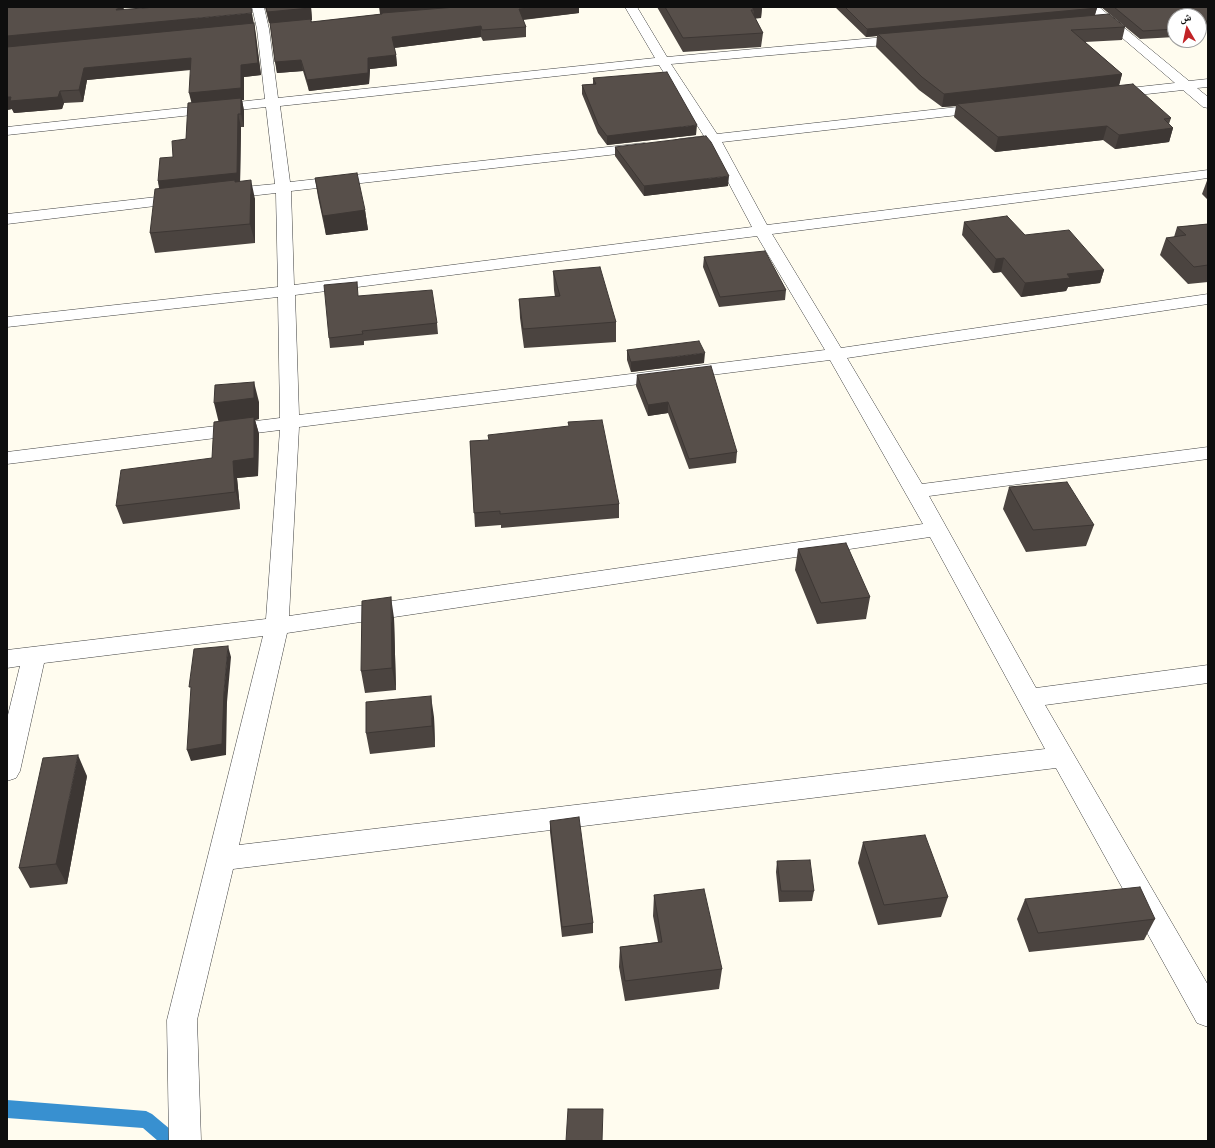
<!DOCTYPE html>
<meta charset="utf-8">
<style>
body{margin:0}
#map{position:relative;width:1215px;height:1148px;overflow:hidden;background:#fffcef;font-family:"IBM Plex Serif","Noto Naskh Arabic",serif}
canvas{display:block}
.frame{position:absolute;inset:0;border:8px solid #0e0e0e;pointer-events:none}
.north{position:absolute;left:1167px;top:8px;width:40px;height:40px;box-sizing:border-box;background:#fff;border:1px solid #9f9f9f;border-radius:50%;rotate:351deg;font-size:11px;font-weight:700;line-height:16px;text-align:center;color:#0e0e0e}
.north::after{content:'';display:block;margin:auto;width:14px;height:18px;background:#c12327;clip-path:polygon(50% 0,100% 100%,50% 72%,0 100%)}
</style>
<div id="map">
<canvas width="1215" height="1148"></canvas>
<div class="frame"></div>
<div class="north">ش</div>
</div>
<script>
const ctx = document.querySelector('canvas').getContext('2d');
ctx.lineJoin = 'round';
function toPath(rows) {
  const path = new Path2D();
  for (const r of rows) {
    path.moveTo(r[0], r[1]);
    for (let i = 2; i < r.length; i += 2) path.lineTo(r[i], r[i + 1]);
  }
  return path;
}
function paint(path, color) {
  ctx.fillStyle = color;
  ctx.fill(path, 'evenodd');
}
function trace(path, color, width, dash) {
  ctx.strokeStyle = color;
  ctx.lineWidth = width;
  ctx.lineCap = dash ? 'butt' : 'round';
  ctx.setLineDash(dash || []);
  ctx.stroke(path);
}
const stream = toPath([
 [7,1100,146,1111,152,1114,177,1135,180,1141,158,1141,143,1128,7,1118,7,1100]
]);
const minor = toPath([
 [252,7,264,7,269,29,278,98,655,58,625,7,637,7,667,57,907,35,911,36,913,39,911,42,907,43,671,64,717,134,984,104,989,105,991,108,989,111,984,112,722,142,767,225,1208,170,1208,178,772,234,841,348,1208,294,1208,304,847,358,922,484,1208,447,1208,459,929,496,1036,688,1208,665,1208,683,1045,705,1208,985,1208,1027,1197,1023,1056,768,233,869,197,1020,201,1141,169,1141,167,1020,263,636,44,663,20,771,16,778,7,781,7,719,20,666,7,668,7,650,266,619,280,430,7,464,7,452,280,418,278,297,7,327,7,317,278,287,276,193,223,199,218,197,215,194,218,191,223,189,275,184,266,107,7,135,7,127,265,99,257,29,252,7],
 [659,65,704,136,680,139,675,140,673,143,675,146,680,147,708,144,752,227,294,285,291,191,644,151,649,150,651,147,649,144,644,143,290,182,280,106,659,65],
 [757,236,825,350,299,415,295,295,757,236],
 [830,360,923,524,289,616,299,427,830,360],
 [930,537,1045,749,239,845,287,633,930,537],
 [1086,7,1099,7,1189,81,1208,79,1208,87,1197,88,1208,97,1208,108,1203,107,1183,90,1111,98,1106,97,1104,94,1106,91,1111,90,1175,83,1086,7],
 [183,194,188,196,191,199,188,202,7,224,7,214,183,194]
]);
const wall = toPath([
 [7,7,124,9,123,10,254,25,261,75,244,77,244,100,242,100,244,111,244,127,241,127,240,182,255,199,255,243,155,253,150,233,159,188,158,181,173,157,186,139,192,103,191,70,87,80,83,102,64,103,62,109,14,113,12,109,7,110],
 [265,7,311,7,312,20,311,20,312,22,382,14,380,14,379,7,579,7,579,13,523,20,526,27,526,37,483,41,481,37,394,48,396,55,397,66,370,69,369,84,309,91,303,71,277,73,270,23,269,23],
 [657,7,762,7,761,18,755,18,763,33,761,47,683,52],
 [835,7,1095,7,1097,8,1095,15,1125,27,1122,40,1085,42,1122,74,1119,86,1171,118,1169,124,1173,128,1169,142,1115,149,1103,140,995,152,954,117,956,106,942,107,919,90,876,47,877,36,866,37],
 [1101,7,1208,7,1208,29,1205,29,1202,36,1199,36,1199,16,1175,16,1175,37,1140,39],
 [593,78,696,135,607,145,598,133,582,94,582,85,593,84],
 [615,147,728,186,644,196,615,156],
 [315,178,365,210,368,230,326,235,318,197],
 [1208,178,1208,200,1202,194],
 [964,222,1025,235,1104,270,1100,283,1068,287,1066,291,1021,297,1001,272,993,273,962,235],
 [1208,224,1208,282,1188,284,1160,255,1166,238,1174,237,1177,227],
 [704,257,786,290,785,300,719,307,703,267],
 [553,271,616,322,616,342,524,348,520,318,519,299,555,297,554,290],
 [359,296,437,323,438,334,364,341,364,345,330,348,329,338],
 [627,350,704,363,631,372,627,360],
 [637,375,737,452,736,463,689,469,668,413,648,416,636,386],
 [259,402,259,419,255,420,259,434,258,476,237,478,240,509,123,524,116,506,212,458,219,421],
 [470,441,619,504,619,518,501,528,501,525,475,527],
 [1009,487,1094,525,1086,546,1026,552,1003,509],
 [798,549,870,597,866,619,817,624,795,570],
 [394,618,396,690,365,693,361,671],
 [434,717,435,747,370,754,366,733],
 [87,776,67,884,30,888,19,868],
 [550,821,593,923,593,933,562,937,550,832],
 [863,842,948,897,941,917,878,925,858,863],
 [777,861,814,891,812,901,779,902,776,872],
 [654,895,722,969,719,989,625,1001,619,967,620,947,658,942,653,916],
 [1025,899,1155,919,1144,940,1029,952,1017,919]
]);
const shadedWall = toPath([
 [118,7,123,7,124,9,119,22,116,10],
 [311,7,312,20,269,23,267,12],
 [380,7,458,7,380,14],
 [540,7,579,7,579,13,519,20,519,9],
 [751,7,762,7,761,18,753,19,754,10],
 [1097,8,1094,17,878,34,877,36,866,37,867,29],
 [252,13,256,35,261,75,244,77,244,100,242,100,244,111,244,127,241,114,192,105,189,93,241,65,254,25,7,48,7,36],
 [481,26,481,37,393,48,392,37],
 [396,55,397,66,370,69,369,84,309,91,307,80,368,58],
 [191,58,194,69,87,80,83,102,79,90,84,68],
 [301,60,303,71,277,73,275,62],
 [1122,74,1118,88,957,104,956,106,942,107,944,94],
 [60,91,64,103,62,109,14,113,12,109,7,110,7,97],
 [238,114,241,127,240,186,161,195,158,181],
 [697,125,696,135,607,145,607,136],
 [1107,126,1103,140,995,152,998,137],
 [1173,128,1169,142,1115,149,1119,135],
 [729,176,728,186,644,196,644,186],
 [251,180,255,199,255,243,250,224],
 [365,210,368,230,326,235,323,216],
 [1004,258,1001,272,993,273,996,259],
 [1104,270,1100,283,1068,287,1066,291,1021,297,1025,283,1067,274],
 [705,353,704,363,631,372,631,362],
 [254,382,259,402,259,419,255,420,259,434,258,476,237,478,240,509,214,403],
 [668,402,668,413,648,416,648,405],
 [391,597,394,618,396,690,392,668],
 [228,646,231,657,227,702,226,755,191,761,187,750,224,692],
 [431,696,434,717,435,747,432,726],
 [78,755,87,776,67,884,56,864]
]);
const building = toPath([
 [7,7,118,7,116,10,156,7,251,7,252,13,7,36,7,7],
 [266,7,310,7,310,8,267,12,266,7],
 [456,7,540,7,519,9,526,27,482,30,481,26,392,37,396,55,368,58,368,73,307,80,301,60,275,62,270,23,311,19,311,22,382,14,382,13,456,7],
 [665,7,752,7,754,10,751,10,763,33,683,38,665,7],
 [845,7,1095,7,1097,8,867,29,845,7],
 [1114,7,1208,7,1208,21,1199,22,1205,28,1199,28,1199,16,1175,16,1175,29,1143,31,1114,7],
 [1109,14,1125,27,1071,30,1122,74,944,94,922,77,878,34,1109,14],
 [254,23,258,63,241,65,241,88,189,93,191,58,84,68,79,90,60,91,58,97,10,101,11,97,7,97,7,47,254,23],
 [667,72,697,125,607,136,598,124,582,85,596,84,593,78,667,72],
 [1133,84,1171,118,1164,119,1173,128,1119,135,1107,126,998,137,957,104,1133,84],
 [241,98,241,114,238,114,237,173,158,181,160,158,173,157,172,141,186,139,188,103,241,98],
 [706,136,711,142,729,176,644,186,615,147,706,136],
 [357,173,365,210,323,216,315,178,357,173],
 [235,180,235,182,251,180,250,224,150,233,155,189,235,180],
 [1007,216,1025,235,1069,230,1104,270,1067,274,1070,278,1025,283,1004,258,996,259,964,222,1007,216],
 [1208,224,1208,265,1194,267,1166,238,1186,235,1177,227,1208,224],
 [765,251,786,290,720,297,704,257,765,251],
 [600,267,616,322,523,329,519,299,560,296,553,271,600,267],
 [357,282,358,296,432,290,437,323,362,331,363,334,329,338,324,285,357,282],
 [699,341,705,353,631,362,627,350,699,341],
 [711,366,737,452,689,459,668,402,648,405,637,375,711,366],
 [254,382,254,398,214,403,215,385,254,382],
 [254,417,254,458,233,461,235,492,116,506,121,470,212,458,214,422,254,417],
 [602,420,619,504,500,514,500,511,474,513,470,441,489,440,488,435,569,426,568,422,602,420],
 [1067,482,1094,525,1033,530,1009,487,1067,482],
 [846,543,870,597,821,603,798,549,846,543],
 [391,597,392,668,361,671,362,601,391,597],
 [228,646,224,692,222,744,187,750,191,687,189,687,194,649,228,646],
 [431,696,432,726,366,733,366,702,431,696],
 [78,755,56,864,19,868,43,758,78,755],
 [579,817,593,923,562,927,550,821,579,817],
 [925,835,948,897,884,905,863,842,925,835],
 [810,860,814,891,781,891,777,861,810,860],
 [1140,887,1155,919,1038,933,1025,899,1140,887],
 [704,889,722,969,625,981,620,947,662,942,654,895,704,889],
 [568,1109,603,1109,602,1141,566,1141,568,1109]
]);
paint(stream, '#3890d0');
trace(minor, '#414141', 1);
paint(minor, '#fff');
paint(wall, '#4b4440');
paint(shadedWall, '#3d3734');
paint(building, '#574f4a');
trace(building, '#3d3734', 1);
</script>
